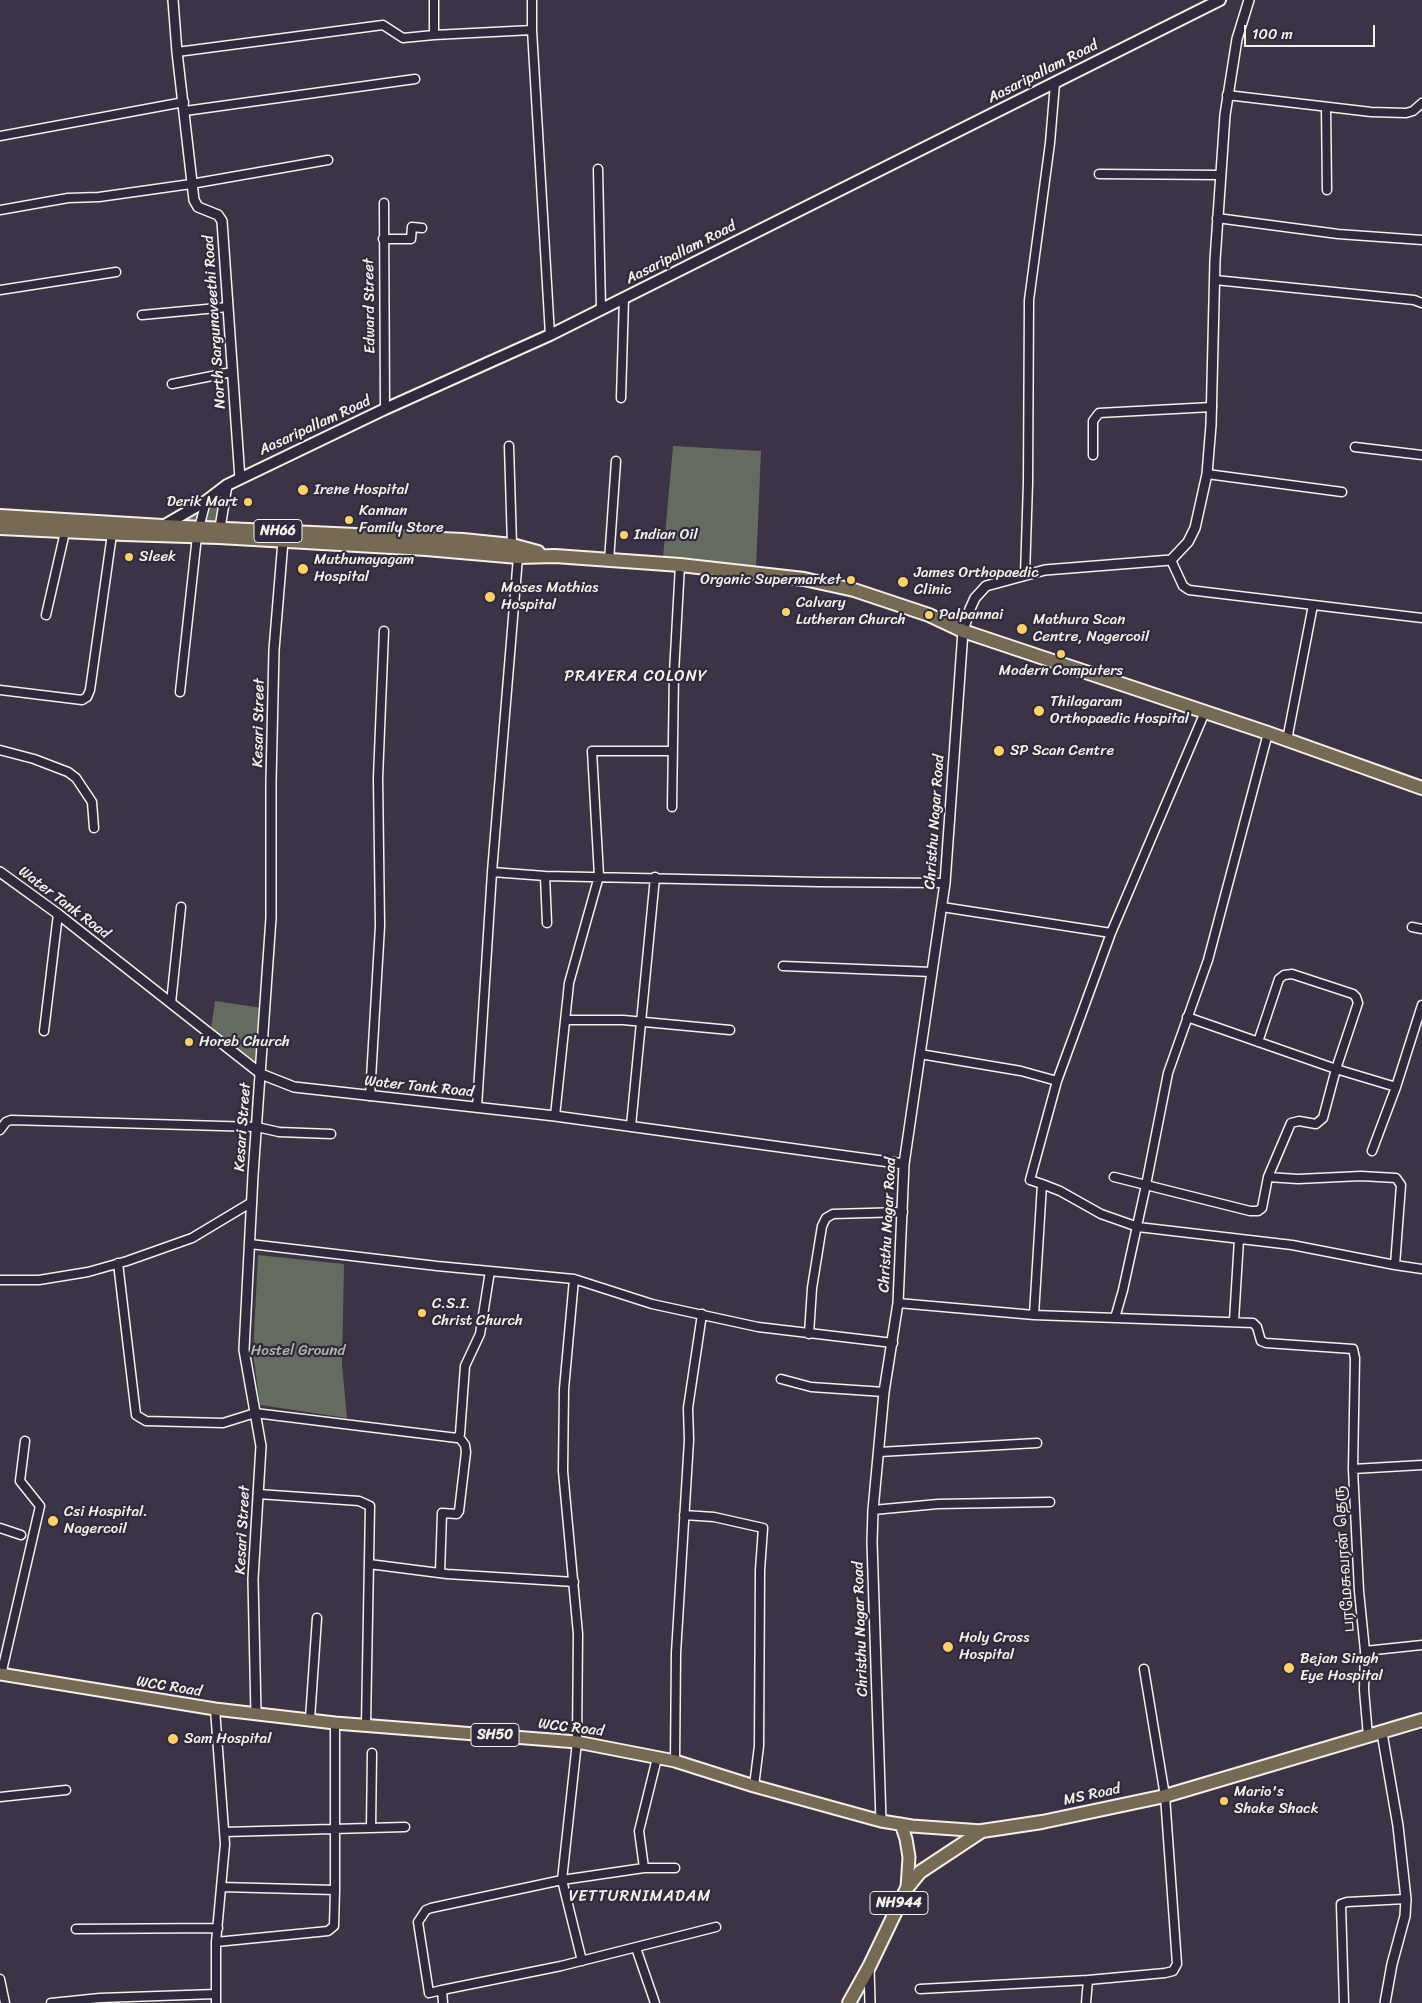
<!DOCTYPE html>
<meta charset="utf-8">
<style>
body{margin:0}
#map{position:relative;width:1422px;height:2003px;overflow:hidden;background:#3c3346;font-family:Sriracha,sans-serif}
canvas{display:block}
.scale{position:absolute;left:1244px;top:25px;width:131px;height:22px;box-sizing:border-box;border:2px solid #f4f1e8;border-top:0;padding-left:6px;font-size:15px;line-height:18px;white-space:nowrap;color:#f4f1e8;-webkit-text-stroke:4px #2f2a3d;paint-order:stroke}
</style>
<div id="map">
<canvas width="1422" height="2003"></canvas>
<div class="scale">100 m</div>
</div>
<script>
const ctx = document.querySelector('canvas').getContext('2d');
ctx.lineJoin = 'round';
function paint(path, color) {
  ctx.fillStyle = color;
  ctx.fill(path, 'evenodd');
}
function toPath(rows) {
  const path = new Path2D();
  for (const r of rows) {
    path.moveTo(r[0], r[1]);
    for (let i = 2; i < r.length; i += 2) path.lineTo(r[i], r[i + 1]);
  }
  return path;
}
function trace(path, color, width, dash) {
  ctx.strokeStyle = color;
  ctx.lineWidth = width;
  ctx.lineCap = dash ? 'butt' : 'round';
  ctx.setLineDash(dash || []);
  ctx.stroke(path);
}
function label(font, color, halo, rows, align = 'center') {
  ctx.font = font + ' Sriracha,"Noto Sans Tamil",sans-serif';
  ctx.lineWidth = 4.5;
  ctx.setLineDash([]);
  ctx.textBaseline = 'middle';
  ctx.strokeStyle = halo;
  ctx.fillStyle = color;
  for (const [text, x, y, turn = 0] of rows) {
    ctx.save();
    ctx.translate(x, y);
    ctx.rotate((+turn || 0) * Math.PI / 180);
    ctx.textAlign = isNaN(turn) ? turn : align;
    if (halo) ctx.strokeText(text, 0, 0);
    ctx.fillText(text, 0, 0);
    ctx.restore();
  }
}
const green = toPath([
 [673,446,761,451,756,567,663,558],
 [223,492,217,526,168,525],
 [215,1001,262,1008,259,1071,211,1029],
 [258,1255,344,1264,342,1364,347,1418,260,1405,253,1353]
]);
const minor = toPath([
 [434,0,434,35,532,30],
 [532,0,532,30,550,335],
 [177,52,383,25,403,38,434,35],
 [1227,95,1371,112,1406,113,1413,111,1422,103],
 [1326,107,1327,190],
 [185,111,415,79],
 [0,136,184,102],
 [598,169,601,309],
 [1099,174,1220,175],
 [384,203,385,409],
 [0,210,68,198,99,197,191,184,328,160],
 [1217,218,1338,234,1422,240],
 [383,239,411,239,412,227,422,228],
 [1215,280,1414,300,1422,303],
 [0,290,116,272],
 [142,315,228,307],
 [172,384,232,372],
 [621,398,624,298],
 [509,446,512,545],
 [1355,447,1422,455],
 [1093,455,1093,421,1099,413,1212,407],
 [1207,474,1342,492],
 [1171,560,1183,586,1189,590,1422,618],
 [609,561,616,461],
 [1025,575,1028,483,1029,300,1050,143,1055,83],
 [46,615,65,532],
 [0,690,82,700,87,697,90,690,112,534],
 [180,692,197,536,206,501],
 [1287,740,1313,605],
 [0,750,34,759,68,772,76,778,92,802,94,828],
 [672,807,674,673,680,565],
 [492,872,545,876,818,882,945,883],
 [545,876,547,923],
 [942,907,1111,933],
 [1412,927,1422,929],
 [783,966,932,972],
 [171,1003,181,907],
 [1187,1017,1336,1069,1396,1087,1372,1151],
 [565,1020,623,1020,730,1030],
 [44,1031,58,914],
 [920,1054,1021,1071,1057,1081,1030,1180,1042,1184],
 [1057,1081,1111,933,1205,712],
 [1396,1087,1422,1005],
 [370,1096,380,926,378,778,384,631],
 [477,1107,492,872,518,557],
 [555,1116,569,983,599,876,592,751,672,751],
 [631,1126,655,877],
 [0,1130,6,1122,11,1120,257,1127,279,1132,331,1134],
 [1114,1177,1146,1185,1168,1073,1208,960,1268,733],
 [1268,1177,1298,1179,1361,1176,1396,1178,1401,1185,1395,1265],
 [250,1244,437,1266,574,1279,652,1304,758,1327,893,1343],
 [118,1263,136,1415,146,1421,223,1423,255,1413,457,1438,460,1434,465,1366,480,1334,490,1271],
 [574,1279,564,1389,563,1471,578,1634,577,1742,562,1880,644,1868,675,1868],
 [0,1280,39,1280,88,1272,127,1261,192,1238,252,1202],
 [898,1303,1034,1315,1253,1323,1257,1327,1261,1341,1266,1343,1353,1349,1355,1358,1353,1469,1359,1591,1365,1651,1364,1690,1368,1736],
 [1034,1315,1042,1184,1060,1191,1101,1214,1138,1227,1292,1245,1395,1265,1422,1269],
 [1115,1318,1123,1290,1146,1185,1250,1211,1258,1211,1262,1208,1268,1177,1291,1123,1299,1121,1316,1124,1323,1118,1336,1069,1358,1003,1356,997,1353,994,1292,974,1284,975,1279,979,1258,1042],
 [1234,1321,1239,1239],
 [809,1334,812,1288,822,1226,826,1218,833,1214,903,1212],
 [781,1379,811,1387,884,1392],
 [879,1452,1037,1443],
 [1353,1469,1422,1465],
 [258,1494,359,1501,370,1506,366,1724],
 [873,1510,938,1504,1050,1502],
 [684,1515,714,1517,763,1528,760,1570,759,1746,754,1786],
 [0,1528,21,1535],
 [369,1564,447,1574,574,1582],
 [440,1573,442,1513,457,1514,459,1511,466,1452,465,1445,459,1437],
 [1365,1651,1422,1645],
 [1,1675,40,1506,20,1481,25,1441],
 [215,1709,225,1844,216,1942,216,2003],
 [310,1719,317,1618],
 [675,1761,676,1653,689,1440,688,1408,702,1314],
 [0,1797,66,1790],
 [371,1828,372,1753],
 [224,1832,405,1827],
 [644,1868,639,1831,657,1758],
 [221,1887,335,1890,335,1723],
 [76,1929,218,1928],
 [216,1942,328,1931,334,1926,335,1890],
 [636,1948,655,2003],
 [0,1979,5,2003],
 [920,1989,1088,1980],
 [442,1990,561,1966,716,1927],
 [51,2003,100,1998,216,1994],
 [443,2003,442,1990,429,1993,418,1922,426,1910,431,1908,562,1880,582,1961],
 [1086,2003,1088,1980,1165,1973,1173,1971,1177,1964,1165,1796,1144,1669],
 [1344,2003,1341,1904,1347,1902,1406,1899]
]);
const tertiary = toPath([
 [173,0,177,52,194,200,198,207,218,215,222,221,240,479],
 [219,534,227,485],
 [0,872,58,914,261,1074,294,1087,555,1116,904,1164],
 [256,1714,253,1579,261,1446,244,1350,253,1175,271,918,271,781,274,650,283,541],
 [1382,1733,1398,1826,1406,1899,1405,1916,1392,1964,1385,2003],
 [881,1821,872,1542,873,1510,884,1392,898,1303,904,1164,945,883,963,631,970,609,975,598,986,586,1045,570,1171,560,1188,542,1195,528,1207,474,1211,425,1215,260,1225,115,1237,39,1249,0],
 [869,1967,870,2003]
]);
const secondary = toPath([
 [163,526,206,501,227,485,385,409,550,335,1220,0]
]);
const primary = toPath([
 [0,1674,215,1709,335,1723,577,1742,675,1761,754,1786,881,1821,912,1826,982,1831],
 [901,1824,906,1839,909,1857,907,1888]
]);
const trunk = toPath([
 [0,516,162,526,463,540,512,545,538,552],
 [0,528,124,534,219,537,426,549,518,557,555,556,680,565,804,579,854,590,929,615,963,631,1268,733,1422,788],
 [849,2003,869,1967,907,1888,920,1872,982,1831,1042,1822,1165,1796,1422,1720]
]);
const markers = [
 [303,490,6,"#ffd166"],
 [248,502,5,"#ffd166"],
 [349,520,5,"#ffd166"],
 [624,535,5,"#ffd166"],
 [129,557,5,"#ffd166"],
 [303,569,6,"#ffd166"],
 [851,580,5,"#ffd166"],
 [903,582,6,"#ffd166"],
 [490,597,6,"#ffd166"],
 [786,612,5,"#ffd166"],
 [929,615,5,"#ffd166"],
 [1022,629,6,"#ffd166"],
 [1061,654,5,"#ffd166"],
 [1039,711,6,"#ffd166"],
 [999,751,6,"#ffd166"],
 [189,1042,5,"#ffd166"],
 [422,1313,5,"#ffd166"],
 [53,1521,6,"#ffd166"],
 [948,1647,6,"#ffd166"],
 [1289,1668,6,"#ffd166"],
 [173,1739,6,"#ffd166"],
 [1224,1801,5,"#ffd166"]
];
const shields = [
 [278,531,48],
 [495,1735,48],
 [899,1903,58]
];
const shieldNames = [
 ["NH66",278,531],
 ["SH50",495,1735],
 ["NH944",899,1903]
];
const streetNames = [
 ["Aasaripallam Road",1043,72,-27],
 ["Aasaripallam Road",681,253,-27],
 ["Edward Street",370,306,-91],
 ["North Sargunaveethi Road",215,322,-94],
 ["Aasaripallam Road",315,426,-25],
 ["Kesari Street",259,723,-89],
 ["Christhu Nagar Road",935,822,-86],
 ["Water Tank Road",64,903,37],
 ["Water Tank Road",419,1087,6],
 ["Kesari Street",243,1127,-86],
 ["Christhu Nagar Road",888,1225,-87],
 ["Kesari Street",243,1530,-87],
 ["பரமேசுவரன் தெரு",1345,1559,-94],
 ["Christhu Nagar Road",861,1629,-92],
 ["WCC Road",169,1687,9],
 ["WCC Road",571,1728,7],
 ["MS Road",1092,1795,-12]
];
const poiNames = [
 ["Irene Hospital",314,490],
 ["Derik Mart",238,502,"right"],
 ["Kannan",359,511],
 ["Family Store",359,528],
 ["Indian Oil",634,535],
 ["Sleek",139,557],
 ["Muthunayagam",314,560],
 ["Hospital",314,577],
 ["James Orthopaedic",914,573],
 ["Clinic",914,590],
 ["Organic Supermarket",841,580,"right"],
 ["Moses Mathias",501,588],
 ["Hospital",501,605],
 ["Calvary",796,603],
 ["Lutheran Church",796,620],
 ["Palpannai",939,615],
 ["Mathura Scan",1033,620],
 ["Centre, Nagercoil",1033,637],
 ["Modern Computers",1061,671,"center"],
 ["Thilagaram",1050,702],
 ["Orthopaedic Hospital",1050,719],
 ["SP Scan Centre",1010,751],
 ["Horeb Church",199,1042],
 ["C.S.I.",432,1304],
 ["Christ Church",432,1321],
 ["Csi Hospital.",64,1512],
 ["Nagercoil",64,1529],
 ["Holy Cross",959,1638],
 ["Hospital",959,1655],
 ["Bejan Singh",1300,1659],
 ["Eye Hospital",1300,1676],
 ["Sam Hospital",184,1739],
 ["Mario's",1234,1792],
 ["Shake Shack",1234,1809]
];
const parkNames = [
 ["Hostel Ground",298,1351]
];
const neighbourhoodNames = [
 ["PRAYERA COLONY",636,677],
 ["VETTURNIMADAM",640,1897]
];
paint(green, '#656c5f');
trace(minor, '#f4f1e8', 11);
trace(tertiary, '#f4f1e8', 12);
trace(secondary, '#f4f1e8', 14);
trace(primary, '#f4f1e8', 15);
trace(trunk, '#f4f1e8', 16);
trace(minor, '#2f2a3d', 8);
trace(tertiary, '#2f2a3d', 9);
trace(secondary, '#2f2a3d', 10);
trace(primary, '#766a54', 11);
trace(trunk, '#766a54', 12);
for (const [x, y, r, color] of markers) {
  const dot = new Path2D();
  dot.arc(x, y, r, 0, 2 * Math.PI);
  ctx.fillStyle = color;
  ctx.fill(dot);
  trace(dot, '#2f2a3d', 2);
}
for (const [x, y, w] of shields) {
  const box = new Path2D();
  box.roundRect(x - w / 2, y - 11.5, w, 23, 4);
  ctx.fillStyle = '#2f2a3d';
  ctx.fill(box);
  trace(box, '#f4f1e8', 1);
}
label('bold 14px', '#f4f1e8', null, shieldNames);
label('15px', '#f4f1e8', '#2f2a3d', streetNames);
label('15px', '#f4f1e8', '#2f2a3d', poiNames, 'left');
label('15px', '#b4b5aa', '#2f2a3d', parkNames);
ctx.letterSpacing = '1px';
label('16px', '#f4f1e8', '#2f2a3d', neighbourhoodNames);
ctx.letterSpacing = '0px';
</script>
